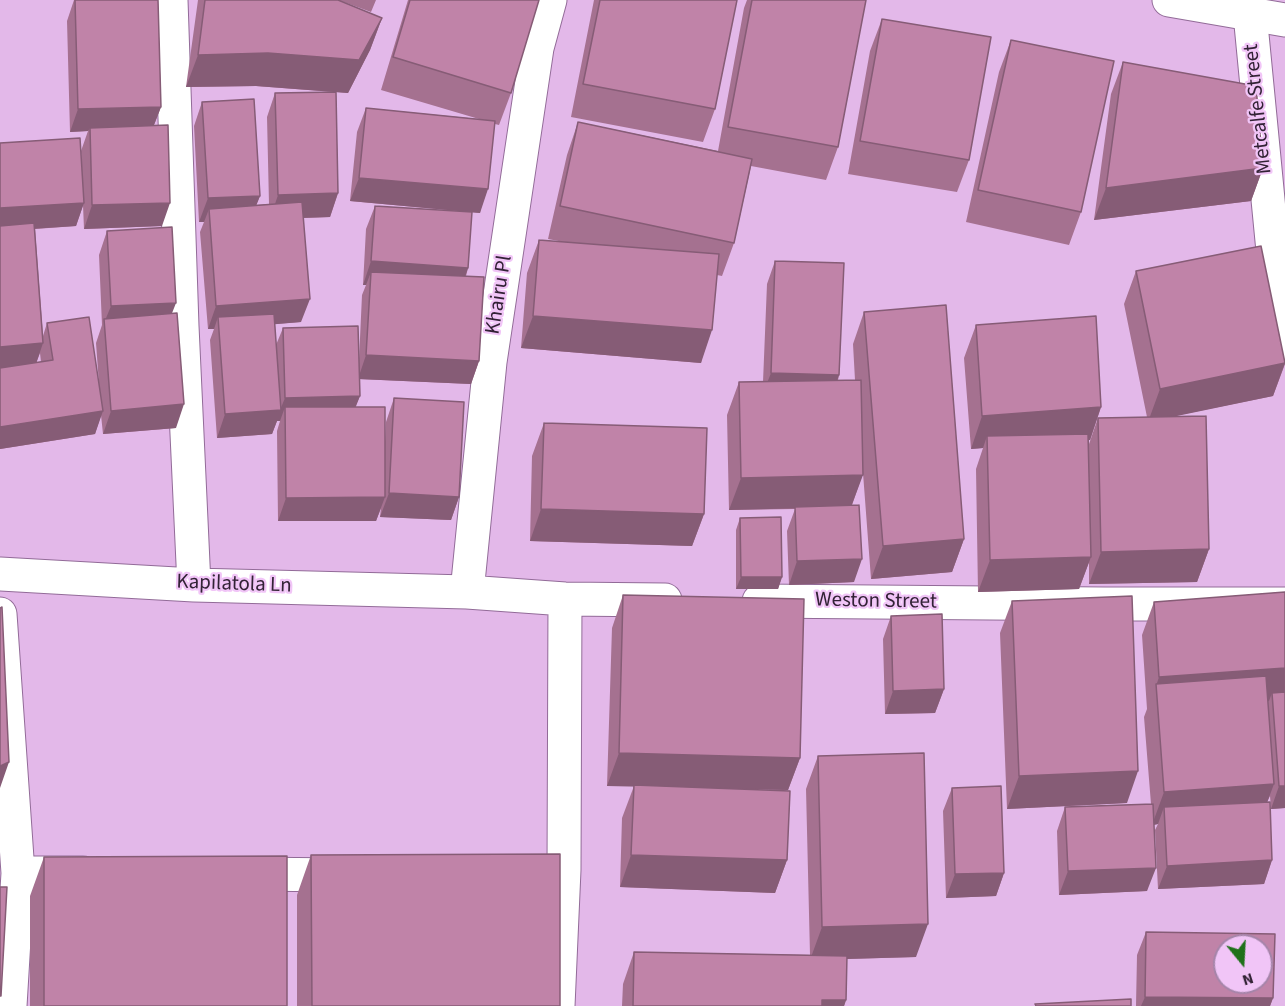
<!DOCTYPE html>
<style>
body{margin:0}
#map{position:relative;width:1285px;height:1006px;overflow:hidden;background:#e3b8e9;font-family:"Source Sans 3",sans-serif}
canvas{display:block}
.north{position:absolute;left:1213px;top:934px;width:60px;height:60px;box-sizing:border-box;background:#f1c5f7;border:2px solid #a584a9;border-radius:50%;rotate:162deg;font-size:16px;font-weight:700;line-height:24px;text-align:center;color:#322235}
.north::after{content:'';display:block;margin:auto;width:21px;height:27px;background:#1f711a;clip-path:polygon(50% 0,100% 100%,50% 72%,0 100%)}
</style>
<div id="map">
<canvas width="1285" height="1006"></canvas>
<div class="north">N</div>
</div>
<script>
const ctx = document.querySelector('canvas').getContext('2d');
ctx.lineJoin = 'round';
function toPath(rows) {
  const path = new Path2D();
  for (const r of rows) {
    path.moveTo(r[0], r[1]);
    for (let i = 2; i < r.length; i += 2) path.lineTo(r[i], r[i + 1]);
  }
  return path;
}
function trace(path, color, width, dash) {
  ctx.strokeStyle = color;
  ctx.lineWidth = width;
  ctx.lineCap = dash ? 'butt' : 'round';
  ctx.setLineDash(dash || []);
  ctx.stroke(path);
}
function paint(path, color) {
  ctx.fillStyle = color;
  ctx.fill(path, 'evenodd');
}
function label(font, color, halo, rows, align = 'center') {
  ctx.font = font + ' "Source Sans 3",sans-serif';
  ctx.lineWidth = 4.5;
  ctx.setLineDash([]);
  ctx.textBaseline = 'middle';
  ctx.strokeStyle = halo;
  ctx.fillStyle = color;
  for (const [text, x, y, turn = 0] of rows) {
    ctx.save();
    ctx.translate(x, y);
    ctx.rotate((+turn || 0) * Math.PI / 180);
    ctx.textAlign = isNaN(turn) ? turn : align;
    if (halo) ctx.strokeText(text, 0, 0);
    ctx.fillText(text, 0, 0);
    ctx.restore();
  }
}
const minor = toPath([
 [171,0,182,326,194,585],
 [1250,14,1279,313,1285,347],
 [0,574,194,585,467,592,565,599,665,600],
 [467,592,490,362,537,48,550,0],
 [759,601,1105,604,1285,604],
 [0,614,18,873,10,1006],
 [18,873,83,873],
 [242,874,350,875],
 [558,1006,564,870,565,599]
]);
const secondary = toPath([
 [1169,0,1285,20]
]);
const wall = toPath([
 [74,0,158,0,161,107,154,125,162,226,84,229,83,205,76,226,35,229,43,336,47,323,99,384,96,343,102,325,99,255,107,231,172,313,176,428,103,434,101,415,95,434,0,449,0,143,82,169,81,151,88,131,70,132,67,21],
 [40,353,41,362,36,363],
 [198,0,376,0,371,12,341,1,382,18,370,50,348,93,336,92,338,193,330,217,303,218,301,322,275,324,276,345,283,328,359,360,362,295,366,285,363,285,366,229,375,206,468,268,466,276,479,361,471,384,359,379,360,396,355,407,385,442,386,422,394,398,459,497,451,520,380,517,381,508,376,521,278,521,277,431,280,421,277,421,272,434,217,438,210,340,214,329,208,329,200,232,204,222,199,222,194,126,202,102,260,196,256,205,269,204,267,117,275,93,334,92,256,86,186,87],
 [408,0,539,0,511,93,499,125,495,124,480,213,350,201,357,132,366,108,479,119,381,90],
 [594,0,737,0,715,109,703,142,571,117],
 [747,0,866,0,838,147,826,180,751,166,734,243,722,276,717,275,701,363,521,348,527,273,539,240,564,242,548,239,567,155,578,122,718,151,744,8],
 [882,19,969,160,957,192,848,174,870,51],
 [1011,40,1081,212,1069,245,966,222,999,72],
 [1123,62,1263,168,1251,201,1094,220,1111,94],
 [775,261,839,375,838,380,855,380,853,344,864,312,964,539,952,572,871,579,863,473,852,505,854,582,789,585,787,531,795,509,729,510,727,415,739,382,763,382,767,284],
 [1136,271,1285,362,1285,364,1273,396,1174,416,1209,549,1197,582,1089,584,1089,562,1079,589,978,592,976,469,983,448,971,449,964,358,976,325,1101,407,1090,440,1089,440,1089,444,1098,418,1147,417,1124,304],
 [544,423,704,514,692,546,530,541,532,456],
 [740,518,782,577,778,589,736,589,736,530],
 [1285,592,1285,808,1271,809,1270,796,1267,802,1272,860,1264,884,1158,889,1155,830,1158,824,1154,825,1147,891,1059,895,1057,831,1065,807,1151,804,1144,717,1147,709,1142,635,1154,602],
 [623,595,800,758,788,790,739,789,787,860,775,893,620,887,622,818,634,786,607,786,612,628],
 [1012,601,1127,803,1007,809,1000,633],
 [891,616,944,689,935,713,885,714,883,639],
 [818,756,916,957,847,959,846,1000,844,1006,622,1006,623,984,634,952,810,955,806,789],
 [952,788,1004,873,996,896,946,898,943,811],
 [311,855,560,1006,297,1006,297,895],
 [44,857,287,1006,30,1006,30,896],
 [1146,932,1273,998,1270,1006,1136,1006,1137,955]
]);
const shadedWall = toPath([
 [382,18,370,50,348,93,256,86,186,87,198,55],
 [161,107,152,130,90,128,88,131,70,132,78,109],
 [1263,168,1251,201,1094,220,1106,188],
 [359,178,488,189,480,213,350,201],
 [338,193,330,217,270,219,278,195],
 [260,196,251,219,209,209,204,222,199,222,208,198],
 [84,203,76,226,0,231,0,208],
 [170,203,162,226,84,229,92,205],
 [371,261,468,268,460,292,371,272,366,285,363,285],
 [310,299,301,322,219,329,218,317,214,329,208,329,216,306],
 [176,303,167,326,104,323,111,306],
 [533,316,712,330,701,363,521,348],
 [43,343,35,367,0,370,0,347],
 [366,355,479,361,471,384,358,379],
 [1285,363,1273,396,1148,422,1160,389],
 [771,373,839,375,831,399,762,396],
 [360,396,351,419,285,407,280,421,277,421,272,434,217,438,225,414,280,410,285,398],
 [184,404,176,428,103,434,111,411],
 [1101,407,1090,440,988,447,987,436,983,448,971,449,982,416],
 [103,411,95,434,0,449,0,427],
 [863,475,851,507,729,510,741,478],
 [389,493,459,497,451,520,380,517],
 [385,497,376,521,278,521,286,498],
 [541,509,704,514,692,546,530,541],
 [964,539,952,572,871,579,883,546],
 [1209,549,1197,582,1089,584,1101,552],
 [1091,557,1079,589,978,592,990,560],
 [862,559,854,582,789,585,797,561],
 [741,577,782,577,778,589,736,589],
 [1285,668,1285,700,1272,693,1269,701,1158,709,1156,686,1159,677],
 [944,689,935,713,885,714,893,691],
 [619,753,800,758,788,790,607,786],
 [9,762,0,788,0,766],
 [1138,771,1127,803,1007,809,1019,776],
 [1274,784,1262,816,1164,807,1158,824,1152,825,1164,792],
 [1279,786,1285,786,1285,808,1271,809],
 [631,855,787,860,775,893,620,887],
 [1272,860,1264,884,1158,889,1167,866],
 [1156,868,1147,891,1059,895,1068,871],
 [1004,873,996,896,946,898,955,874],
 [928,924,916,957,810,960,822,927],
 [1145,997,1273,998,1270,1006,1141,1006],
 [822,1000,846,1000,844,1006,820,1006]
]);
const building = toPath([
 [75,0,158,0,161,107,78,109,75,0],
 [205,0,338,0,382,18,359,60,268,53,198,55,205,0],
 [410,0,539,0,511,93,393,57,410,0],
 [600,0,737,0,715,109,583,84,600,0],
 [752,0,866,0,838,147,728,127,752,0],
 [882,19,991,37,969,160,860,141,882,19],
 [1011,40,1114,61,1081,212,978,190,1011,40],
 [1123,62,1256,86,1263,168,1106,188,1123,62],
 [336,92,338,193,278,195,275,93,336,92],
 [254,99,260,196,208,198,202,102,254,99],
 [366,108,495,121,488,189,359,178,366,108],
 [578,122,752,159,734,243,560,206,578,122],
 [168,125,170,203,92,205,90,128,168,125],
 [80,138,84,203,0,208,0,143,80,138],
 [302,202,310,299,216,306,209,209,302,202],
 [375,206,472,212,468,268,371,261,375,206],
 [34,223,43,343,0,347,0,226,34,223],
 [172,227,176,303,111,306,107,231,172,227],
 [539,240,719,254,712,330,533,316,539,240],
 [1261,246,1285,363,1160,389,1136,271,1261,246],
 [775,261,844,263,839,375,771,373,775,261],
 [371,272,484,277,479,361,366,355,371,272],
 [946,305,964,539,883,546,864,312,946,305],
 [177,313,184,404,111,411,104,319,177,313],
 [274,314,281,410,225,414,218,317,274,314],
 [1096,316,1101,407,982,416,976,325,1096,316],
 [89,317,103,411,0,427,0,368,53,360,47,323,89,317],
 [358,326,360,396,285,398,283,328,358,326],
 [861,380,863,475,741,478,739,382,861,380],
 [394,398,464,402,459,497,389,493,394,398],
 [285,407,385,407,385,497,286,498,285,407],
 [1206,416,1209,549,1101,552,1098,418,1206,416],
 [544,423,707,428,704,514,541,509,544,423],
 [1088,434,1091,557,990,560,987,436,1088,434],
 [859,505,862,559,797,561,795,507,859,505],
 [781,517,782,577,741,577,740,518,781,517],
 [1285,592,1285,668,1159,677,1154,602,1285,592],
 [623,595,804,599,800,758,619,753,623,595],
 [1132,596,1138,771,1019,776,1012,601,1132,596],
 [2,607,9,762,0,766,0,608,2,607],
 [942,614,944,689,893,691,891,616,942,614],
 [1266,676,1274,784,1164,792,1156,684,1266,676],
 [1285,692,1285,786,1279,786,1272,693,1285,692],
 [924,753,928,924,822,927,818,756,924,753],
 [634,785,790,791,787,860,631,855,634,785],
 [1001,786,1004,873,955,874,952,788,1001,786],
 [1270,802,1272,860,1167,866,1164,807,1270,802],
 [1153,804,1156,868,1068,871,1065,807,1153,804],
 [560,854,560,1006,312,1006,311,855,560,854],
 [287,856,287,1006,44,1006,44,857,287,856],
 [0,887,7,887,1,996,0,996,0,887],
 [1146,932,1275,934,1273,998,1145,997,1146,932],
 [1225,946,1261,946,1261,982,1225,982,1225,946],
 [634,952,847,956,846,1000,822,1000,822,1006,633,1006,634,952],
 [1131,999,1131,1006,1036,1006,1035,1004,1131,999]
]);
const streetNames = [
 ["Metcalfe Street",1259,109,-96],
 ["Khairu Pl",500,295,-81],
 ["Kapilatola Ln",234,585,2],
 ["Weston Street",876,602,1]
];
trace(minor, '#926b98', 35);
trace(secondary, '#926b98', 35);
trace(minor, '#fff', 33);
trace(secondary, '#fff', 33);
paint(wall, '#a57190');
paint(shadedWall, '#865c76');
paint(building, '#c083a8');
trace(building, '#865c76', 1.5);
label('21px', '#322235', '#f1c5f7', streetNames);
</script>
